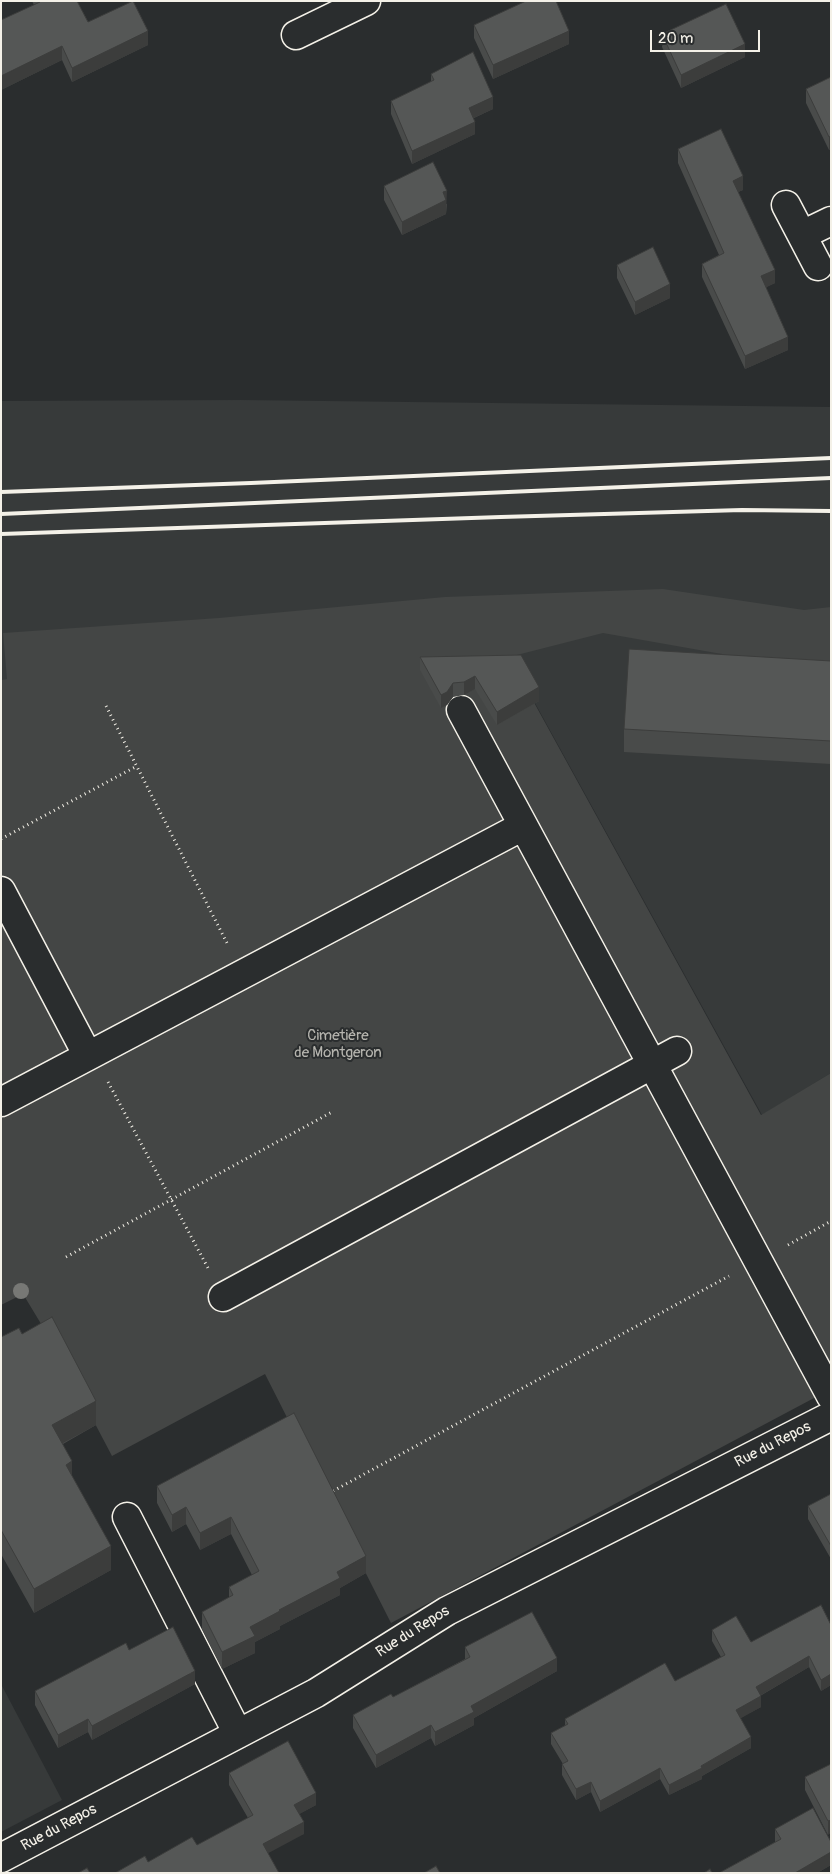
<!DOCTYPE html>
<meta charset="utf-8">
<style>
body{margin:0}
#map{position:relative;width:832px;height:1874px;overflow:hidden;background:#2a2d2e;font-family:Pangolin,sans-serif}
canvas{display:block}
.frame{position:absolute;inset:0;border:2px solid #f4f1e8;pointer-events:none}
.scale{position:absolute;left:650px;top:30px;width:110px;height:22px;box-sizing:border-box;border:2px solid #f4f1e8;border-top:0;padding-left:6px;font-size:15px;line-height:18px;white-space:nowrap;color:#f4f1e8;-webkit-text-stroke:4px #2a2d2e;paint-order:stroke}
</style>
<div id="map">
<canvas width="832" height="1874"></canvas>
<div class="frame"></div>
<div class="scale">20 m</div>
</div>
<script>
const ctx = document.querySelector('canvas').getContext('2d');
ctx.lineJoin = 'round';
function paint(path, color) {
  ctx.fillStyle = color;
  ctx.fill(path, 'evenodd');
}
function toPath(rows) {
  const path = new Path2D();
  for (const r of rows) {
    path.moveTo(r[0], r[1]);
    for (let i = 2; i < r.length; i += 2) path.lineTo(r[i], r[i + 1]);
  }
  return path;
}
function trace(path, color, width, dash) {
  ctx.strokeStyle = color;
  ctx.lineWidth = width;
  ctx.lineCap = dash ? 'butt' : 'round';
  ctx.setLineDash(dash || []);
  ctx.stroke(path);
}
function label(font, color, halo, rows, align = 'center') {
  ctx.font = font + ' Pangolin,sans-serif';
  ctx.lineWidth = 4;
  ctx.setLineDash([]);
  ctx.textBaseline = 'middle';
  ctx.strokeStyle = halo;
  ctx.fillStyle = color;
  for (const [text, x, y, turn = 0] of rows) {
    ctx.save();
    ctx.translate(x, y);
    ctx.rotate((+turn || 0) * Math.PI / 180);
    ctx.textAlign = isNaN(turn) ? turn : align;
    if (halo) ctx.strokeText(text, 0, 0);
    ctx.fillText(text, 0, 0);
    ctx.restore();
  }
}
const built = toPath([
 [241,400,831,407,831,1073,762,1115,509,656,1,680,1,401],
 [1,1684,62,1800,1,1832]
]);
const green = toPath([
 [663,589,804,610,831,607,831,665,750,659,603,633,509,657,761,1115,831,1073,831,1389,391,1623,265,1374,112,1456,52,1342,23,1294,1,1305,1,680,7,679,3,633,219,618,445,597]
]);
const path = toPath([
 [106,706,228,945],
 [1,839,137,766],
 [108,1082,208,1268],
 [788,1245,831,1221],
 [66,1257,332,1112],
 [333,1491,729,1276]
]);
const minor = toPath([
 [296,35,366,1],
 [786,205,818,266],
 [802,235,831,221],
 [461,710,831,1396],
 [1,891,88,1056],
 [1,1102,523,826],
 [223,1297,677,1051],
 [127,1517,238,1734],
 [1,1858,316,1693,447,1611,831,1416]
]);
const rail = toPath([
 [1,492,251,483,831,458],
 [1,514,831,478],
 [1,534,501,517,742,510,831,511]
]);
const trees = [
 [21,1291]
];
const wall = toPath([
 [32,1,77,1,88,22,148,45,72,82,62,60,1,90,1,20,34,5],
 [474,25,569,44,493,79,474,38],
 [662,34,745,57,681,88,662,47],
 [431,74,493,109,474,118,475,134,412,164,391,114,391,101,431,82],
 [831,77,831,149,829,150,806,103,806,89],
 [678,149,743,190,738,192,775,283,766,287,788,350,745,369,702,277,702,264,719,255,678,163],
 [384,186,447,204,446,214,402,235,384,200],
 [617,265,670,298,635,315,617,278],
 [521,655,539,701,497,725,475,689,464,695,453,697,447,705,441,708,420,670,420,657],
 [831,661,831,764,624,752,624,729],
 [22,1334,96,1425,63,1444,72,1477,111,1570,34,1613,1,1554,1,1337],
 [157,1486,366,1573,340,1588,340,1595,280,1626,280,1629,255,1642,255,1653,222,1669,202,1629,202,1612,229,1598,229,1587,252,1575,231,1534,200,1550,186,1524,172,1532,157,1503],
 [831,1494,831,1559,808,1519,808,1506],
 [831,1625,831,1685,821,1691,809,1667,760,1696,761,1707,740,1718,751,1748,702,1776,702,1779,669,1795,660,1779,600,1812,591,1792,576,1800,562,1775,562,1764,563,1764,551,1744,551,1733,565,1726,565,1719,675,1681,721,1657,712,1641,712,1630,751,1642],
 [465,1647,557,1671,474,1718,474,1725,435,1746,431,1738,376,1768,353,1728,353,1715,393,1697,465,1659],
 [129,1650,195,1684,92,1740,88,1732,58,1748,35,1705,35,1691],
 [831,1764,828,1835,805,1790,805,1777],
 [229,1773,316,1805,299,1814,304,1834,148,1862,197,1845,248,1818,229,1785],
 [775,1829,831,1842,831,1865,817,1873,719,1873,775,1842]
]);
const shadedWall = toPath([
 [148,31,148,45,72,82,72,68],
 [569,31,569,44,493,79,493,65],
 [745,44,745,57,681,88,681,75],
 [62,46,62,60,1,90,1,76],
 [493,97,493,109,469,120,469,108],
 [475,122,475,134,412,164,412,151],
 [831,136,831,149,829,150,829,137],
 [743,176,743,190,733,194,733,181],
 [447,191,446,214,402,235,402,222,443,192],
 [775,270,775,283,761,290,761,276],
 [670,284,670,298,635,315,635,302],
 [788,337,788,350,745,369,745,356],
 [475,676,475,689,464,695,464,682],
 [453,683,453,697,447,705,441,708,441,695],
 [539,687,539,701,497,725,497,712],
 [96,1401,96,1425,52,1449,52,1425],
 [72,1461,72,1485,66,1465],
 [186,1507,186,1524,172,1532,172,1515],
 [231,1517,231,1534,200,1550,200,1533],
 [111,1546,111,1570,34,1613,34,1589],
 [366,1556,366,1573,340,1588,340,1595,280,1626,280,1629,255,1642,255,1653,222,1669,222,1652,250,1627,337,1572],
 [809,1656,809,1667,756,1698,756,1687],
 [557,1658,557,1671,474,1718,474,1725,435,1746,435,1732,471,1706],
 [195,1671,195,1684,92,1740,92,1726],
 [831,1674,831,1685,821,1691,821,1680],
 [761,1696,761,1707,736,1721,736,1710],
 [88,1719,88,1732,58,1748,58,1735],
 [431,1725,431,1738,376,1768,376,1755],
 [751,1737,751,1748,702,1776,702,1779,669,1795,669,1785],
 [660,1768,660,1779,600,1812,600,1801],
 [591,1782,591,1792,576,1800,576,1789],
 [316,1793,316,1805,294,1817,294,1805],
 [831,1820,831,1833,828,1835,828,1821],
 [304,1822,304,1834,263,1856,263,1844],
 [831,1852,831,1865,817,1873,795,1873]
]);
const building = toPath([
 [39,1,77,1,88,22,133,1,148,31,72,68,62,46,1,76,1,20,40,2,39,1],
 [526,1,556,1,569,31,493,65,474,25,526,1],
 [726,4,745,44,681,75,662,34,726,4],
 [473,52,493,97,469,108,475,122,412,151,391,101,434,80,431,74,473,52],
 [831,77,831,136,829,137,806,89,831,77],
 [721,129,743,176,733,181,775,270,761,276,788,337,745,356,702,264,724,253,678,149,721,129],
 [433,162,447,191,443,192,446,200,402,222,384,186,433,162],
 [653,247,670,284,635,302,617,265,653,247],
 [629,649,831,661,831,741,624,729,629,649],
 [521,655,539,687,497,712,475,676,464,682,453,683,447,692,441,695,420,657,521,655],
 [52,1317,96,1401,52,1425,72,1461,66,1465,111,1546,34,1589,1,1530,1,1337,19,1328,22,1334,52,1317],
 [294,1413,366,1556,337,1572,340,1578,279,1610,280,1611,250,1627,255,1636,222,1652,202,1612,233,1595,229,1587,259,1571,231,1517,200,1533,186,1507,172,1515,157,1486,294,1413],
 [831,1494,831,1546,808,1506,831,1494],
 [821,1605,831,1625,831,1674,821,1680,809,1656,756,1687,761,1696,736,1710,751,1737,701,1766,702,1768,669,1785,660,1768,600,1801,591,1782,576,1789,562,1764,568,1761,551,1733,568,1724,565,1719,665,1663,675,1681,725,1655,712,1630,736,1616,751,1642,821,1605],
 [532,1612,557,1658,471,1706,474,1712,435,1732,431,1725,376,1755,353,1715,391,1694,393,1697,470,1657,465,1647,532,1612],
 [173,1627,195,1671,92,1726,88,1719,58,1735,35,1691,126,1643,129,1650,173,1627],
 [288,1741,316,1793,294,1805,304,1822,263,1844,279,1873,115,1873,145,1856,148,1862,192,1837,197,1845,253,1815,229,1773,288,1741],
 [831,1764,831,1820,828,1821,805,1777,831,1764],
 [813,1808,831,1842,831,1852,795,1873,719,1873,781,1839,775,1829,813,1808],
 [436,1866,440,1873,424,1873,436,1866],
 [87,1868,90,1873,78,1873,87,1868],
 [710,1869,712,1873,704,1873,710,1869]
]);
const parkNames = [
 ["Cimetière",338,1036],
 ["de Montgeron",338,1053]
];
const streetNames = [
 ["Rue du Repos",773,1445,-27],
 ["Rue du Repos",413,1632,-32],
 ["Rue du Repos",59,1828,-28]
];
paint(built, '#373a3a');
paint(green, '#444645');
trace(minor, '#f4f1e8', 31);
trace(path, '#f4f1e8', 3, [1, 4]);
trace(minor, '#2a2d2e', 28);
trace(rail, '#f4f1e8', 4);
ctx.fillStyle = '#777875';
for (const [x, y] of trees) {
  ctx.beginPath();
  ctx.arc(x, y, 8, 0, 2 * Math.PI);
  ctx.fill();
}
paint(wall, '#494b4a');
paint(shadedWall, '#3c3d3c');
paint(building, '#555756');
trace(building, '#3c3d3c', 1);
label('15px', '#b6b5af', '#2a2d2e', parkNames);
label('15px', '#f4f1e8', '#2a2d2e', streetNames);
</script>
